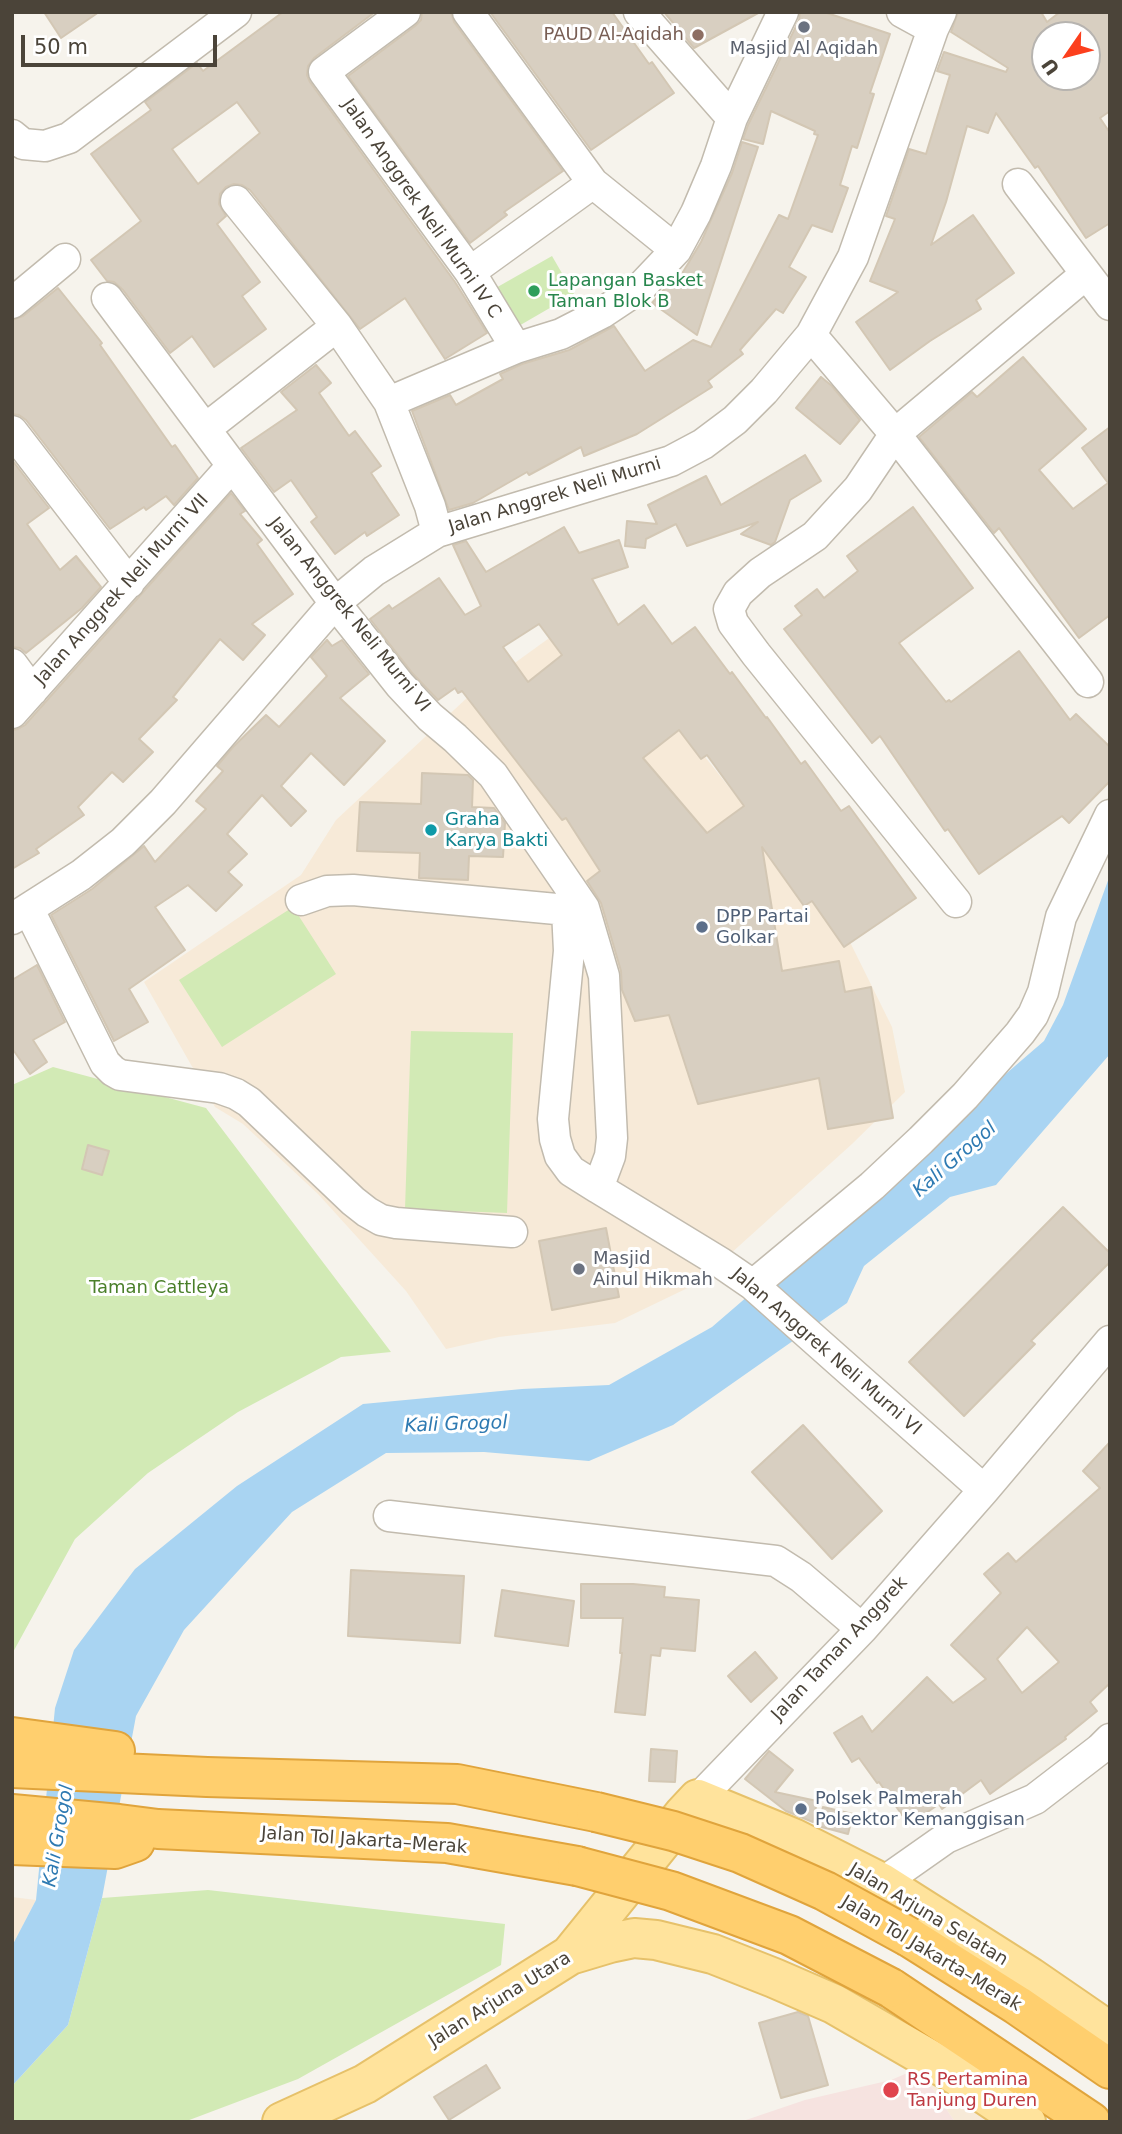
<!DOCTYPE html>
<meta charset="utf-8">
<style>
body{margin:0}
#map{position:relative;width:1122px;height:2134px;overflow:hidden;background:#f6f3ec;font-family:"DejaVu Sans",sans-serif}
canvas{display:block}
.frame{position:absolute;inset:0;border:14px solid #4b4439;pointer-events:none}
.north{position:absolute;left:1031px;top:21px;width:70px;height:70px;box-sizing:border-box;background:#fff;border:2px solid #b7b4b0;border-radius:50%;rotate:235deg;font-size:19px;font-weight:700;line-height:28px;text-align:center;color:#4b4439}
.north::after{content:'';display:block;margin:auto;width:24px;height:32px;background:#fc3f1d;clip-path:polygon(50% 0,100% 100%,50% 72%,0 100%)}
.scale{position:absolute;left:21px;top:35px;width:196px;height:32px;box-sizing:border-box;border:4px solid #4b4439;border-top:0;padding-left:9px;font-size:21px;line-height:24px;white-space:nowrap;color:#4b4439;-webkit-text-stroke:5px #fff;paint-order:stroke}
</style>
<div id="map">
<canvas width="1122" height="2134"></canvas>
<div class="frame"></div>
<div class="north">U</div>
<div class="scale">50 m</div>
</div>
<script>
const ctx = document.querySelector('canvas').getContext('2d');
ctx.lineJoin = 'round';
function paint(path, color) {
  ctx.fillStyle = color;
  ctx.fill(path, 'evenodd');
}
function toPath(rows) {
  const path = new Path2D();
  for (const r of rows) {
    path.moveTo(r[0], r[1]);
    for (let i = 2; i < r.length; i += 2) path.lineTo(r[i], r[i + 1]);
  }
  return path;
}
function trace(path, color, width, dash) {
  ctx.strokeStyle = color;
  ctx.lineWidth = width;
  ctx.lineCap = dash ? 'butt' : 'round';
  ctx.setLineDash(dash || []);
  ctx.stroke(path);
}
function label(font, color, halo, rows, align = 'center') {
  ctx.font = font + ' "DejaVu Sans",sans-serif';
  ctx.lineWidth = 6;
  ctx.setLineDash([]);
  ctx.textBaseline = 'middle';
  ctx.strokeStyle = halo;
  ctx.fillStyle = color;
  for (const [text, x, y, turn = 0] of rows) {
    ctx.save();
    ctx.translate(x, y);
    ctx.rotate((+turn || 0) * Math.PI / 180);
    ctx.textAlign = isNaN(turn) ? turn : align;
    if (halo) ctx.strokeText(text, 0, 0);
    ctx.fillText(text, 0, 0);
    ctx.restore();
  }
}
const commercial = toPath([
 [588,610,846,934,892,1027,905,1092,852,1144,698,1283,615,1323,499,1337,446,1349,406,1291,318,1194,243,1124,215,1107,144,982,301,875,336,820,469,696],
 [12,1897,36,1900,12,1946],
 [919,2068,1000,2122,955,2122]
]);
const medical = toPath([
 [919,2068,955,2122,740,2122,805,2100,891,2080]
]);
const green = toPath([
 [552,256,574,294,517,327,494,289],
 [293,907,336,974,222,1047,179,980],
 [411,1031,513,1033,507,1213,405,1209],
 [53,1067,206,1108,391,1352,341,1357,238,1412,148,1473,75,1539,12,1654,12,1085],
 [208,1890,505,1924,501,1965,298,2079,184,2122,12,2122,12,2086,68,2025,102,1898]
]);
const water = toPath([
 [1110,875,1110,1054,996,1185,950,1197,864,1266,847,1303,673,1425,589,1461,484,1452,386,1453,292,1512,184,1630,136,1716,102,1898,68,2025,12,2086,12,1946,36,1900,55,1708,74,1650,135,1569,237,1486,363,1404,522,1389,609,1385,712,1327,1044,1041,1063,1005]
]);
const building = toPath([
 [44,12,99,12,61,38,44,12],
 [283,12,375,12,314,58,308,66,307,75,310,82,455,282,487,333,445,359,405,298,360,329,250,190,242,185,234,184,226,187,220,194,219,204,226,216,217,224,260,282,242,296,266,329,214,367,192,336,170,353,123,290,114,282,107,281,91,260,141,221,91,154,151,110,145,102,197,63,203,71,283,12],
 [237,102,260,133,198,184,172,149,237,102],
 [422,12,451,12,454,22,563,171,504,212,507,215,470,243,348,76,415,26,421,20,422,12],
 [490,12,612,12,649,64,652,62,674,93,591,150,490,12],
 [664,12,760,12,694,48,664,12],
 [800,12,824,12,890,34,870,93,874,94,857,148,852,146,840,185,848,188,832,232,812,225,789,267,806,277,783,313,776,309,740,350,743,354,708,381,712,387,637,434,584,456,581,447,529,475,527,472,473,503,449,510,412,411,450,395,456,405,503,379,500,374,522,364,569,350,614,326,645,371,693,340,711,347,779,215,788,219,818,135,814,134,815,131,771,111,763,144,743,139,748,125,799,20,800,12],
 [958,12,1041,12,1047,22,1060,12,1110,12,1110,111,1100,118,1110,133,1110,223,1086,238,1038,166,1035,168,996,113,988,133,967,126,946,202,931,245,973,215,1014,273,976,300,981,309,930,341,890,370,856,322,898,292,870,281,895,219,886,216,909,149,926,154,950,75,937,71,944,52,1006,72,1008,68,951,32,958,12],
 [1045,35,1087,35,1087,77,1045,77,1045,35],
 [742,142,758,147,697,335,652,303,677,275,680,277,701,242,732,173,742,142],
 [58,288,102,343,100,345,172,447,175,445,198,478,174,505,166,496,146,510,144,507,110,529,26,420,19,415,12,414,12,320,23,316,58,288],
 [1023,357,1086,429,1039,470,1073,509,1108,483,1082,448,1110,427,1110,615,1079,638,999,528,994,533,919,437,972,392,977,397,1023,357],
 [316,365,331,383,319,393,349,436,355,431,381,466,371,473,399,515,367,536,365,532,335,554,311,522,317,517,291,480,274,492,241,448,297,410,281,392,316,365],
 [821,377,832,386,860,420,840,444,796,408,821,377],
 [805,455,821,481,790,500,775,542,771,545,741,534,758,522,687,546,676,524,646,539,645,548,625,546,627,521,657,524,648,505,706,476,721,505,805,455],
 [12,460,49,508,27,524,60,570,76,556,101,587,82,608,26,653,20,648,12,647,12,460],
 [231,493,245,511,240,514,262,540,257,544,293,594,252,624,265,635,243,660,220,639,173,697,177,700,139,739,153,752,123,782,112,772,78,807,84,815,36,849,39,853,12,869,12,730,18,729,25,725,231,493],
 [913,507,973,588,899,643,946,702,949,700,951,702,1019,651,1070,720,1076,714,1110,747,1110,781,1069,823,1062,816,979,874,948,829,945,831,880,736,872,743,784,629,802,615,795,606,817,589,824,598,858,571,847,556,913,507],
 [564,527,579,553,619,540,628,567,592,579,618,625,644,605,672,644,695,627,730,674,732,672,766,718,767,717,801,764,805,761,841,811,849,806,916,898,844,947,812,901,804,906,762,847,782,971,839,961,845,992,871,987,893,1118,828,1129,819,1078,698,1104,669,1015,635,1021,622,990,621,971,601,903,587,881,600,871,566,818,562,820,462,691,458,693,455,688,438,700,413,674,370,619,389,605,392,609,439,578,465,615,481,606,453,545,466,541,486,572,564,527],
 [539,624,562,655,528,682,503,647,539,624],
 [679,730,701,759,707,755,744,806,707,833,643,758,679,730],
 [327,640,332,646,342,640,369,674,340,698,385,741,344,785,311,753,281,786,306,811,291,826,262,795,227,834,247,854,228,872,242,885,216,911,188,885,155,907,185,950,129,989,148,1022,114,1041,51,915,92,889,144,846,155,862,206,809,196,801,223,771,217,766,233,747,266,715,279,727,327,676,311,657,327,640],
 [422,773,468,775,473,780,472,807,494,808,505,823,503,857,469,856,468,880,419,878,420,853,357,851,360,802,421,804,422,773],
 [37,965,65,1022,33,1040,47,1062,30,1074,14,1051,12,1052,12,980,37,965],
 [88,1145,109,1151,102,1175,82,1169,88,1145],
 [1063,1207,1110,1253,1110,1262,1031,1341,1035,1344,964,1416,909,1362,1063,1207],
 [606,1228,619,1297,552,1310,539,1241,606,1228],
 [803,1425,882,1511,832,1559,752,1472,803,1425],
 [1110,1442,1110,1683,1090,1702,1097,1711,1065,1737,1066,1739,990,1794,981,1780,942,1809,939,1804,909,1825,879,1782,877,1783,859,1758,852,1762,834,1733,862,1716,872,1732,927,1677,953,1703,986,1679,951,1645,1001,1593,984,1574,1008,1553,1016,1562,1100,1488,1083,1471,1110,1442],
 [1027,1627,1059,1662,1022,1693,997,1659,1027,1627],
 [351,1570,464,1576,460,1643,348,1636,351,1570],
 [581,1584,633,1584,665,1587,664,1597,699,1600,695,1651,661,1648,660,1656,651,1655,645,1715,615,1712,622,1653,620,1653,623,1618,581,1618,581,1584],
 [502,1590,574,1601,568,1646,495,1636,502,1590],
 [755,1652,777,1678,751,1702,728,1676,755,1652],
 [651,1749,677,1751,675,1782,649,1781,651,1749],
 [769,1751,793,1770,775,1792,817,1801,813,1822,786,1811,745,1779,769,1751],
 [823,1807,853,1814,848,1834,818,1826,823,1807],
 [798,2012,808,2016,828,2085,781,2098,759,2023,798,2012],
 [486,2065,500,2088,449,2120,434,2097,486,2065]
]);
const minor = toPath([
 [405,12,324,72,470,272,516,348],
 [468,12,593,183,676,250],
 [639,12,732,118],
 [902,12,933,29],
 [12,135,23,144,45,146,69,138,236,12],
 [1018,184,1110,305],
 [236,201,337,326,389,402,430,506,437,532],
 [470,272,593,183],
 [107,298,335,603,400,685,430,717,455,738,493,775,584,908,604,976,612,1138,610,1156,598,1188,721,1263,753,1285,984,1490],
 [12,303,65,259],
 [811,335,895,434,1088,682],
 [389,402,516,348,561,334,602,313,641,287,676,250,696,213,716,166,732,118,783,12],
 [205,429,337,326],
 [12,431,129,583],
 [12,664,32,691],
 [12,713,232,466],
 [301,900,327,891,353,890,567,910,584,908],
 [956,902,756,654,733,623,729,609,738,593,760,573,815,536,858,489,895,434,1086,274],
 [29,910,105,1063,113,1071,120,1075,219,1088,236,1094,249,1102,353,1201,367,1212,381,1220,396,1223,512,1232],
 [567,910,569,951,553,1119,555,1139,560,1156,571,1171,598,1188],
 [12,919,81,875,123,842,163,802,335,603,374,571,437,532,671,461,703,444,735,420,764,391,811,335,853,257,933,29,941,12],
 [753,1285,872,1186,921,1140,965,1096,1020,1033,1033,1015,1043,992,1061,917,1110,815],
 [389,1516,776,1561,801,1577,862,1629],
 [698,1799,862,1629,984,1490,1110,1341],
 [882,1883,946,1838,1035,1799,1100,1749,1110,1739]
]);
const major = toPath([
 [570,1955,684,1814,698,1799,793,1838,882,1883,1030,1977,1110,2032],
 [282,2122,365,2084,570,1955,610,1943,634,1938,656,1940,713,1954,774,1978,834,2004,950,2071,1026,2122]
]);
const highway = toPath([
 [12,1737,115,1751],
 [12,1768,207,1777,457,1784,596,1812],
 [12,1814,119,1824,158,1829,447,1843,577,1866],
 [12,1845,115,1849,135,1842],
 [909,1937,1017,2005,1110,2069],
 [891,1988,1091,2122]
]);
const highwayBridge = toPath([
 [596,1812,673,1831,740,1853,825,1891,909,1937],
 [577,1866,671,1891,789,1935,891,1988]
]);
const markers = [
 [804,27,7,"#6b7280"],
 [698,35,7,"#8d6e63"],
 [534,291,7,"#2e9e5b"],
 [431,830,7,"#0f9aa8"],
 [702,927,7,"#5c6f8a"],
 [579,1269,7,"#6b7280"],
 [801,1809,7,"#5c6f8a"],
 [891,2090,9,"#e0444e"]
];
const educationNames = [
 ["PAUD Al-Aqidah",684,35]
];
const worshipNames = [
 ["Masjid Al Aqidah",804,49],
 ["Masjid",593,1259,"left"],
 ["Ainul Hikmah",593,1280,"left"]
];
const streetNames = [
 ["Jalan Anggrek Neli Murni IV C",421,209,55],
 ["Jalan Anggrek Neli Murni",555,496,-17],
 ["Jalan Anggrek Neli Murni VII",122,590,-48],
 ["Jalan Anggrek Neli Murni VI",349,615,51],
 ["Jalan Anggrek Neli Murni VI",826,1352,41],
 ["Jalan Taman Anggrek",840,1649,-47],
 ["Jalan Tol Jakarta–Merak",364,1841,4],
 ["Jalan Arjuna Selatan",928,1915,31],
 ["Jalan Tol Jakarta–Merak",931,1954,31],
 ["Jalan Arjuna Utara",500,2000,-32]
];
const leisureNames = [
 ["Lapangan Basket",548,281],
 ["Taman Blok B",548,302]
];
const cultureNames = [
 ["Graha",445,820],
 ["Karya Bakti",445,841]
];
const serviceNames = [
 ["DPP Partai",716,917],
 ["Golkar",716,938],
 ["Polsek Palmerah",815,1799],
 ["Polsektor Kemanggisan",815,1820]
];
const parkNames = [
 ["Taman Cattleya",159,1288]
];
const healthNames = [
 ["RS Pertamina",907,2080],
 ["Tanjung Duren",907,2101]
];
const waterNames = [
 ["Kali Grogol",955,1160,-41],
 ["Kali Grogol",456,1425,-2],
 ["Kali Grogol",59,1836,-80]
];
paint(commercial, '#f7ead8');
paint(medical, '#f6e3e0');
paint(green, '#d2eab5');
paint(water, '#a9d4f2');
paint(building, '#d8cfc1');
trace(building, '#d3c7b4', 2);
trace(minor, '#c2bbae', 33);
trace(major, '#e6c16a', 42);
trace(highway, '#e0a43c', 42);
trace(minor, '#fff', 30);
trace(major, '#ffe39c', 38);
trace(highway, '#ffcf6e', 38);
trace(highwayBridge, '#e0a43c', 42, []);
trace(highwayBridge, '#ffcf6e', 38);
for (const [x, y, r, color] of markers) {
  const dot = new Path2D();
  dot.arc(x, y, r, 0, 2 * Math.PI);
  ctx.fillStyle = color;
  ctx.fill(dot);
  trace(dot, '#fff', 2.5);
}
label('18px', '#785e54', '#fff', educationNames, 'right');
label('18px', '#5b616d', '#fff', worshipNames);
label('18px', '#4b4439', '#fff', streetNames);
label('18px', '#27864d', '#fff', leisureNames, 'left');
label('18px', '#0d838f', '#fff', cultureNames, 'left');
label('18px', '#4e5e75', '#fff', serviceNames, 'left');
label('18px', '#4a7f2a', '#fff', parkNames);
label('18px', '#be3a42', '#fff', healthNames, 'left');
label('italic 19px', '#2e7ab2', '#fff', waterNames);
</script>
